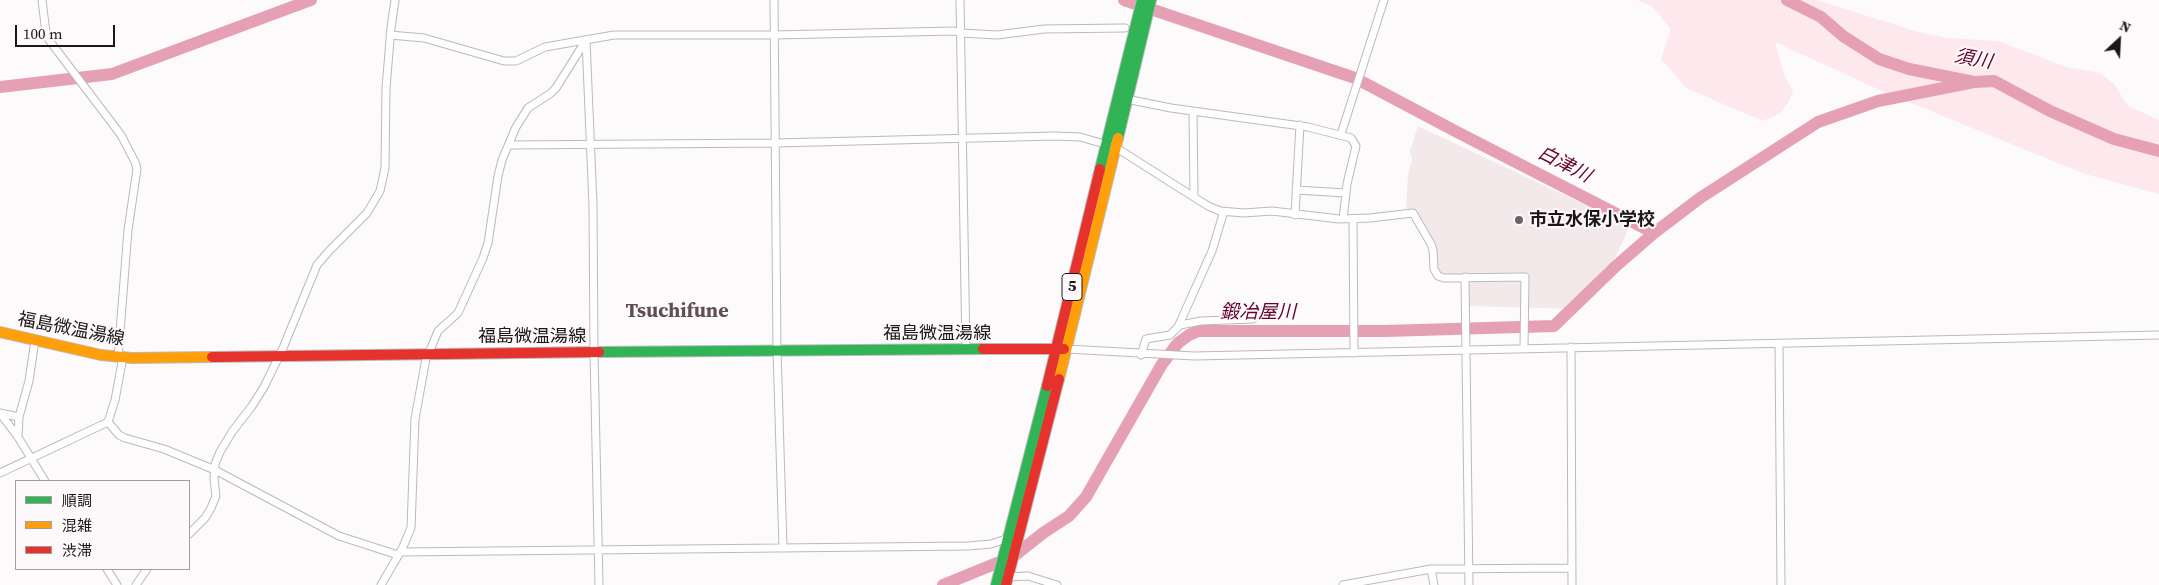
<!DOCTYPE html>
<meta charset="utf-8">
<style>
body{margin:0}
#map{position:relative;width:2159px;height:585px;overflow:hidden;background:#fcfafb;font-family:"Source Serif 4","Noto Sans JP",serif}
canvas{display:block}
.legend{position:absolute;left:15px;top:480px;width:175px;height:90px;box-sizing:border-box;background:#fdf9fa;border:1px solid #a39e9f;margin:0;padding:6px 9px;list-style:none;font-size:15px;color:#1c1617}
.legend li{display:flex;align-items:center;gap:10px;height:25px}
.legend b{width:25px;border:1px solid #a39e9f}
.north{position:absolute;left:2094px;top:15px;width:50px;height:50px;-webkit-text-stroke:4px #fdf9fa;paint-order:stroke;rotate:25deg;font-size:14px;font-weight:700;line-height:20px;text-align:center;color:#1c1617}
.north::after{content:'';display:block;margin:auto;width:18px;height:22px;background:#1c1617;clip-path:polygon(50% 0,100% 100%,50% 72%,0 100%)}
.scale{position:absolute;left:15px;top:25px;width:100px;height:22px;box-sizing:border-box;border:2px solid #1c1617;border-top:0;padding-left:6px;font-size:15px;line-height:18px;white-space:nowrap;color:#1c1617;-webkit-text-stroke:4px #fdf9fa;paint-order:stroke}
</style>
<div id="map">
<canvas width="2159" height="585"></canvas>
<ul class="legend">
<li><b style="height:6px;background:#30b455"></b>順調</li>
<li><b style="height:6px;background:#ff9f0a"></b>混雑</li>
<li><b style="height:6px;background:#e5322d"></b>渋滞</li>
</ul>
<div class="north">N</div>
<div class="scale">100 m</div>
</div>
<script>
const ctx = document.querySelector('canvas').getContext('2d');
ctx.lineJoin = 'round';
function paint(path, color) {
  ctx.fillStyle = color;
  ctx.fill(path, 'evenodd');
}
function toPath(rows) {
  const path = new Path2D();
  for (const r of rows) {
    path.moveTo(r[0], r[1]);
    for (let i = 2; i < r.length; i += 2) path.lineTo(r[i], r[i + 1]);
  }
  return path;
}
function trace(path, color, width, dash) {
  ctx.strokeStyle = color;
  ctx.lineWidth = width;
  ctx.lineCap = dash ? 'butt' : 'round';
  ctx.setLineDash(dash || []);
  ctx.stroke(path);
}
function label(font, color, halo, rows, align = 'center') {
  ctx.font = font + ' "Source Serif 4","Noto Sans JP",serif';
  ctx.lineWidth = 4;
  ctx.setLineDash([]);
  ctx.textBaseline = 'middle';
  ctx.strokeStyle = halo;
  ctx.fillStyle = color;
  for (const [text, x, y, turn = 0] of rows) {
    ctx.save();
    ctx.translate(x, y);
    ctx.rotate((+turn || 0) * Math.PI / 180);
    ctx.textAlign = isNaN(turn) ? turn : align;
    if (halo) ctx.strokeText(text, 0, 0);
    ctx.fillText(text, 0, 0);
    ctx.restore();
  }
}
const built = toPath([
 [1418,126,1630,226,1616,256,1577,309,1469,306,1469,275,1446,275,1437,270,1435,244,1417,213,1406,209,1408,175,1412,160,1410,151]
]);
const green = toPath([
 [1637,0,1817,0,1918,32,1948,38,1998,41,2066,67,2100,73,2114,84,2128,106,2159,120,2159,194,2085,174,1884,92,1775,42,1785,77,1793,91,1788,103,1780,113,1763,121,1686,88,1661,59,1671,29,1652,6]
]);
const river = toPath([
 [1124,0,1355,78,1457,132,1654,233],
 [1787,0,1821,17,1843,36,1879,59,1909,69,1974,82,1994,81,2050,111,2114,139,2159,151],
 [0,87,112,74,311,0],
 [943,585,1014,556,1043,533,1069,516,1086,497,1162,364,1178,343,1189,335,1198,331,1385,331,1554,326,1616,266,1654,233,1700,198,1818,122,1878,101,1974,82]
]);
const street = toPath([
 [42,0,46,33,49,40,121,135,135,162,137,169,128,230,118,357],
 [774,0,777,351,783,547],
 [960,0,966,350],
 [390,35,424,38,504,61,516,61,545,47,614,35,774,35,954,31,961,33,997,35,1044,29,1125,28],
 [586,40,593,205,594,353,599,585],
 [1126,99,1171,108,1308,127,1351,138,1356,146,1347,184,1343,219],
 [1193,111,1194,197],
 [1341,134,1384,0],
 [509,145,776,143,1055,136,1080,137,1115,147,1208,206,1220,211,1244,213,1272,211,1339,219,1370,218,1413,213,1431,244,1433,250,1434,269,1438,276,1444,278,1525,277,1524,348],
 [1296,190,1346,193],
 [1295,215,1300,125],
 [1353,219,1354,353],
 [1465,277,1469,585],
 [1180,325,1201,321,1253,319],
 [1779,344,1781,585],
 [1571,347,1572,585],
 [1067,349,1194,356,2159,335],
 [429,353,438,331,458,313,483,258,488,243,498,176,502,160,516,127,528,108,551,93,556,88,586,40],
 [1141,355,1146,339,1170,335,1178,327,1212,251,1224,211],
 [0,413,18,437,45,481],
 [0,413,19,417],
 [108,422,119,435,125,438,164,449,215,470,339,536,398,555],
 [18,437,19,417,29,381,35,340],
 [0,473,108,422,115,400,123,357],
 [189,534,205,518,211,508,216,496,214,479,215,464,220,452,232,432,252,406,264,387,283,348,317,265,330,250,367,213,380,191,385,168,386,88,391,28,395,0],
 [400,552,968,546,991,544,1009,538],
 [107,569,117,585],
 [1431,569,1434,585],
 [1006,577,1028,576,1057,585],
 [136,585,147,569],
 [381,585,402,549,411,528,415,419,427,353],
 [1343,585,1431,569,1572,568]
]);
const fast = toPath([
 [1118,138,1151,0],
 [1100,169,1142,0],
 [599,352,983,349],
 [996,585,1047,386]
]);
const slow = toPath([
 [0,332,101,355,132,358,212,357],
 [1059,379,1118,138]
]);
const jam = toPath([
 [983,349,1064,349],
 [212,357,599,352],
 [1047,386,1100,169],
 [1006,585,1059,379]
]);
const markers = [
 [1519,220,5,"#6a6667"]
];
const shields = [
 [1072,287,20]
];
const shieldNames = [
 ["5",1072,287]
];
const poiNames = [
 ["市立水保小学校",1529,220]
];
const streetNames = [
 ["福島微温湯線",71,330,11],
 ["福島微温湯線",937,334],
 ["福島微温湯線",532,337]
];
const waterNames = [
 ["須川",1973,60,10],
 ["白津川",1564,165,27],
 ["鍛冶屋川",1258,313]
];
const quarterNames = [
 ["Tsuchifune",677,312]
];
paint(built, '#f3e9eb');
paint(green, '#fde8ed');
trace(river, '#e6a0b3', 12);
trace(street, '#bdb9ba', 9);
trace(fast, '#bdb9ba', 12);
trace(slow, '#bdb9ba', 12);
trace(jam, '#bdb9ba', 12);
trace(street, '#fffefe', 7);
trace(fast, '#30b455', 10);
trace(slow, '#ff9f0a', 10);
trace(jam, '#e5322d', 10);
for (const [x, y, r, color] of markers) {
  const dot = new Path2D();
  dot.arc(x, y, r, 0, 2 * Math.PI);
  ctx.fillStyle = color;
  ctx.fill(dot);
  trace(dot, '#fdf9fa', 2);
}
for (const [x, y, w] of shields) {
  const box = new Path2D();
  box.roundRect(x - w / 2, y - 13.5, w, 27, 4);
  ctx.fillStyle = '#fdf9fa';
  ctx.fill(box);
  trace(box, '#1c1617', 1);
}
label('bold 16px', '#1c1617', null, shieldNames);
label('bold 18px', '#1c1617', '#fdf9fa', poiNames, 'left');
label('18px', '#1c1617', '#fdf9fa', streetNames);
label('italic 19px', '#61032c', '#fdf9fa', waterNames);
label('bold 20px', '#5f4f52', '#fdf9fa', quarterNames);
</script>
